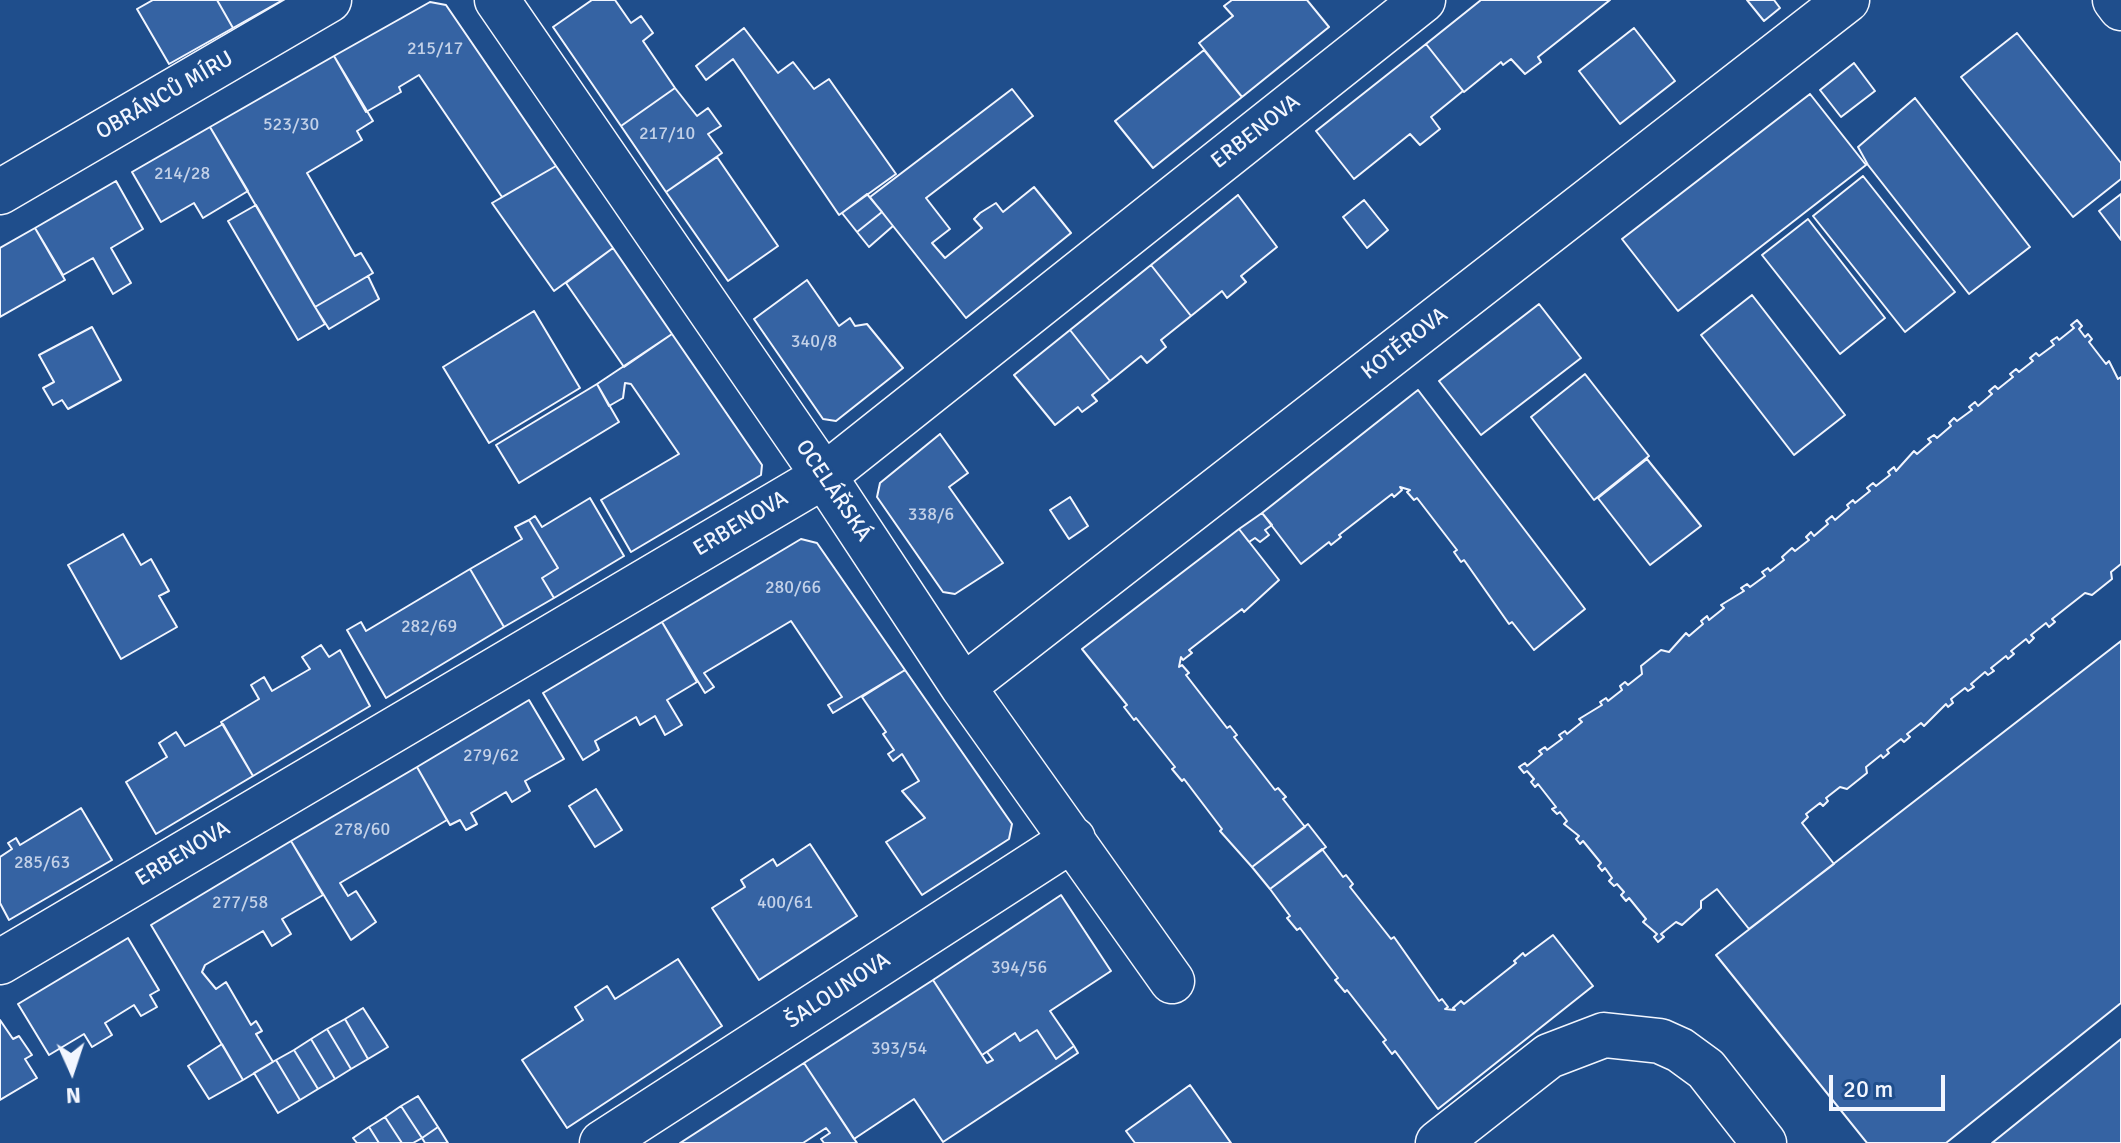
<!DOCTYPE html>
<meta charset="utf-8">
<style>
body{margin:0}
#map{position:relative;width:2121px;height:1143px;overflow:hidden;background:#1f4e8c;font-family:Signika,sans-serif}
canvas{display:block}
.north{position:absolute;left:32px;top:1031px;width:80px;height:80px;-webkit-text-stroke:6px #1f4e8c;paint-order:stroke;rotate:177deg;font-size:22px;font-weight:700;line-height:32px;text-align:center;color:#f2f6ff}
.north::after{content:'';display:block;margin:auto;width:28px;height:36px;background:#f2f6ff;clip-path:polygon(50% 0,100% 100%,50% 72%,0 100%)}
.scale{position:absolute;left:1829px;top:1075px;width:116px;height:36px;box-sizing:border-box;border:4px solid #f2f6ff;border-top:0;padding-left:10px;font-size:24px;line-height:28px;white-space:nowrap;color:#f2f6ff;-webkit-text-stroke:6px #1f4e8c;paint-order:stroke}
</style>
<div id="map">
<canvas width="2121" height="1143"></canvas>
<div class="north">N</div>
<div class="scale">20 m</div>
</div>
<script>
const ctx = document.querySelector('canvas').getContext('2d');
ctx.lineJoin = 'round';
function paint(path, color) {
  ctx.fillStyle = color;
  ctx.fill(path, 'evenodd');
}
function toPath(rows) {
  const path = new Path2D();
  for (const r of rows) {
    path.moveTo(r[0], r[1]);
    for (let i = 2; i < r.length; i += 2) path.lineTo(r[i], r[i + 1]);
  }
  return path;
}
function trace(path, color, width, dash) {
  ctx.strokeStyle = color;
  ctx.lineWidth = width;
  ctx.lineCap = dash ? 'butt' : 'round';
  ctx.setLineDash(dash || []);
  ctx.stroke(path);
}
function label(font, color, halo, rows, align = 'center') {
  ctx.font = font + ' Signika,sans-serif';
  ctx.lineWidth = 6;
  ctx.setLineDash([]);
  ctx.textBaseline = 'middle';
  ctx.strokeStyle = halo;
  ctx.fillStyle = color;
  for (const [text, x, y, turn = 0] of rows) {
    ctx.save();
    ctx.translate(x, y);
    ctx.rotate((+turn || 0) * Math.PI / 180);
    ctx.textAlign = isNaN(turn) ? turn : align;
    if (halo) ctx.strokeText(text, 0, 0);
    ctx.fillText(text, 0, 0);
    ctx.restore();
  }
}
const building = toPath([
 [153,0,217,0,233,28,169,64,137,9,153,0],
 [217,0,283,0,233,28,217,0],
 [592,0,615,0,631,23,641,16,653,33,643,41,675,88,621,126,553,27,592,0],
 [1232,0,1307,0,1329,27,1242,97,1199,43,1233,16,1224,6,1232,0],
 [1481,0,1610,0,1538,57,1541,62,1525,74,1511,59,1503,65,1501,62,1464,92,1426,44,1481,0],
 [1747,0,1774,0,1780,8,1764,21,1747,0],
 [430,2,446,5,556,166,502,197,419,75,399,87,401,92,366,112,334,56,430,2],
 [744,28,778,73,793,62,814,89,829,79,896,174,839,215,733,59,706,80,696,66,744,28],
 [1634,28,1675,81,1620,124,1579,71,1634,28],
 [2017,33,2121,163,2121,179,2073,217,1961,77,2017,33],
 [1426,44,1463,91,1431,117,1440,129,1420,145,1410,134,1354,179,1316,131,1426,44],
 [1204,50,1242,97,1153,168,1115,121,1204,50],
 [334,56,373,121,357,131,362,140,307,173,355,256,361,253,373,273,315,307,210,127,334,56],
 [1854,63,1875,91,1841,117,1820,90,1854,63],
 [675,88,697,116,708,108,721,126,708,134,722,153,666,192,621,126,675,88],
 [1012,89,1033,116,926,198,950,229,932,243,945,258,982,228,974,219,980,213,996,203,1003,212,1034,187,1071,233,966,318,870,197,1012,89],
 [1810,94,1866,165,1678,311,1622,239,1810,94],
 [1915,98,2030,247,1969,294,1868,165,1858,147,1915,98],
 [210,127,248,191,203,218,194,203,161,222,132,172,210,127],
 [717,157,778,246,728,281,666,192,717,157],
 [556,166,613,248,554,291,492,203,556,166],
 [1863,176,1955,292,1905,332,1813,216,1863,176],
 [116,181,143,229,111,248,131,283,113,294,93,258,63,275,35,228,116,181],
 [867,194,882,212,857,232,842,213,867,194],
 [2121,194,2121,240,2099,211,2121,194],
 [1238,195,1277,247,1241,276,1246,282,1227,298,1222,291,1191,316,1151,265,1238,195],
 [1364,200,1388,230,1367,248,1343,217,1364,200],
 [256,205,325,324,298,340,228,221,256,205],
 [882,212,893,226,869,247,857,232,882,212],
 [1808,219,1885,318,1840,354,1762,255,1808,219],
 [35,228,65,280,0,317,0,248,35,228],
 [613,248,672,334,624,367,566,283,613,248],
 [1151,265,1191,316,1161,340,1166,347,1147,363,1141,356,1110,381,1070,330,1151,265],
 [368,276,379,299,329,329,315,307,368,276],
 [807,280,839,326,850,318,855,326,867,324,903,368,836,421,823,419,754,319,807,280],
 [1752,295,1845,415,1794,455,1701,335,1752,295],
 [1539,304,1581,358,1481,435,1439,381,1539,304],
 [534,311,580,388,489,443,443,367,534,311],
 [2077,320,2082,326,2079,329,2085,337,2088,334,2092,339,2089,342,2106,364,2109,361,2118,379,2121,377,2121,564,2111,572,2112,579,2092,595,2085,593,2052,619,2055,622,2049,627,2046,623,2031,635,2034,638,2029,643,2026,639,2011,651,2014,654,2008,659,2006,656,1991,668,1994,671,1988,675,1985,672,1971,684,1974,687,1968,691,1965,688,1951,699,1953,703,1948,707,1946,704,1924,726,1921,723,1907,734,1910,737,1904,742,1901,739,1887,750,1889,753,1883,758,1881,755,1866,767,1867,773,1847,789,1840,787,1826,798,1828,801,1823,806,1820,803,1806,814,1808,817,1802,823,1834,864,1749,929,1717,889,1701,901,1701,908,1682,925,1676,922,1661,934,1664,937,1658,942,1654,937,1657,934,1643,922,1646,919,1629,898,1626,901,1621,895,1624,892,1617,884,1614,886,1609,881,1612,878,1605,868,1602,871,1598,866,1601,863,1583,841,1580,844,1576,839,1579,836,1564,824,1567,821,1560,812,1557,814,1552,809,1556,807,1538,784,1535,787,1531,782,1534,779,1527,771,1524,773,1519,767,1525,763,1527,766,1542,754,1539,751,1545,747,1547,750,1562,739,1559,735,1565,731,1567,734,1582,722,1579,719,1602,705,1600,702,1606,698,1608,701,1622,690,1620,686,1625,682,1628,685,1642,674,1641,666,1661,650,1669,652,1686,633,1689,636,1703,624,1701,621,1707,616,1709,620,1724,608,1721,605,1744,591,1741,588,1747,584,1750,587,1765,576,1762,572,1768,568,1770,571,1784,560,1782,557,1792,548,1795,551,1809,540,1806,537,1811,532,1814,536,1828,524,1826,521,1832,516,1835,520,1849,508,1847,505,1853,500,1855,503,1870,491,1867,488,1873,483,1876,486,1890,475,1888,472,1894,467,1896,471,1914,451,1917,454,1931,442,1928,439,1934,435,1937,438,1951,426,1949,423,1954,418,1957,421,1972,410,1969,407,1975,402,1978,406,1992,394,1989,391,1995,386,1998,389,2013,377,2010,374,2016,369,2019,372,2033,361,2030,358,2036,353,2039,356,2054,345,2051,341,2057,337,2059,340,2074,328,2071,325,2077,320],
 [92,327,121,380,68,409,62,400,53,405,43,388,54,382,39,355,92,327],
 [1070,330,1110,381,1092,395,1097,401,1082,412,1078,407,1055,425,1014,375,1070,330],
 [672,334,762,465,761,475,631,552,601,500,679,454,631,384,625,383,623,398,609,406,597,384,672,334],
 [1585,374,1649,456,1594,500,1531,417,1585,374],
 [597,384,619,422,519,483,496,445,597,384],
 [1418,390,1585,609,1534,650,1512,622,1509,624,1464,560,1461,562,1454,552,1457,550,1417,498,1414,500,1407,492,1410,490,1400,487,1402,490,1394,497,1392,494,1339,535,1341,537,1331,545,1329,542,1301,564,1262,513,1418,390],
 [940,434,968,473,949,487,1003,563,955,594,943,592,877,497,880,483,940,434],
 [1647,459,1701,526,1650,565,1598,498,1647,459],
 [1070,497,1088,526,1069,539,1050,510,1070,497],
 [590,498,624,556,554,598,542,578,558,568,529,520,535,516,542,527,590,498],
 [1262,513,1272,525,1265,530,1269,535,1260,542,1255,538,1249,542,1239,529,1262,513],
 [529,520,558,568,542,578,554,598,504,627,470,569,522,539,515,527,529,520],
 [1239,529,1279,580,1244,612,1242,609,1189,650,1192,653,1183,660,1181,657,1179,667,1182,665,1189,673,1186,675,1227,728,1230,726,1237,735,1234,737,1275,790,1278,788,1286,797,1283,799,1305,827,1252,867,1220,831,1222,829,1184,779,1182,781,1172,769,1175,767,1136,718,1134,720,1124,707,1127,705,1082,649,1239,529],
 [123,534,141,565,151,559,169,591,159,596,177,627,121,659,68,565,123,534],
 [801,539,817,543,905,670,833,713,828,705,842,697,791,621,704,673,714,687,705,693,662,622,801,539],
 [470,569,504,627,386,698,347,630,361,622,366,631,470,569],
 [662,622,697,682,667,700,682,725,665,735,655,716,640,725,636,717,595,741,599,750,583,760,543,693,662,622],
 [2121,641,2121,1003,1946,1143,1867,1143,1716,955,2121,641],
 [321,645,329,657,340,650,370,706,253,776,221,722,259,699,251,685,264,677,272,691,310,669,302,657,321,645],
 [905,670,1012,824,1009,839,922,895,886,842,925,818,902,791,919,781,902,754,893,761,888,754,894,750,883,734,886,732,862,697,905,670],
 [529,700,564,759,525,781,530,791,512,802,506,792,471,813,477,824,466,830,460,820,450,825,417,767,529,700],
 [223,724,253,776,156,834,126,782,167,757,159,743,176,732,185,746,223,724],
 [417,767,447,820,340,883,348,896,356,891,376,922,351,940,291,841,417,767],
 [596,789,622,830,595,847,569,806,596,789],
 [81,808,112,860,9,920,0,903,0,857,12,849,8,843,16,838,20,845,81,808],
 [1308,824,1326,847,1270,889,1252,867,1308,824],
 [291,841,323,895,282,919,291,934,272,946,263,931,205,965,202,972,216,989,226,982,251,1025,256,1021,262,1031,256,1034,273,1062,243,1080,151,925,291,841],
 [810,844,857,916,759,980,712,908,745,887,741,880,773,859,777,866,810,844],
 [1322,849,1343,877,1346,875,1353,884,1350,887,1391,939,1394,937,1439,1001,1442,999,1448,1007,1445,1009,1455,1010,1453,1008,1461,1001,1464,1004,1516,963,1514,961,1523,953,1525,956,1553,935,1593,986,1438,1109,1395,1051,1392,1054,1383,1042,1386,1040,1347,990,1345,992,1335,980,1338,978,1300,928,1297,930,1287,918,1290,916,1270,889,1322,849],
 [1061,895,1111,971,1050,1011,1074,1046,1056,1059,1037,1030,1020,1041,1015,1033,982,1055,933,980,1061,895],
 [128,938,159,990,150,995,157,1007,141,1016,134,1005,105,1023,112,1035,92,1047,84,1034,49,1055,18,1004,128,938],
 [678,959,722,1026,567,1128,522,1060,583,1020,575,1007,607,986,615,999,678,959],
 [933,980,987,1063,993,1060,987,1052,1015,1033,1020,1041,1037,1030,1056,1059,1074,1046,1078,1053,943,1142,914,1099,854,1139,804,1063,933,980],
 [363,1008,388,1047,368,1059,345,1019,363,1008],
 [345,1019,368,1059,351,1069,327,1029,345,1019],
 [0,1020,13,1039,19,1036,32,1055,25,1059,37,1078,0,1100,0,1020],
 [327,1029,351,1069,335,1079,311,1039,327,1029],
 [311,1039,335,1079,318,1089,294,1050,311,1039],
 [2121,1039,2121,1143,1992,1143,2121,1039],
 [222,1044,243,1080,209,1099,188,1066,222,1044],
 [294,1050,318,1089,300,1100,276,1060,294,1050],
 [276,1060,300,1100,278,1113,254,1073,276,1060],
 [804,1063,857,1143,824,1143,821,1139,830,1133,826,1128,803,1143,680,1143,804,1063],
 [1190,1085,1231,1143,1135,1143,1126,1131,1190,1085],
 [418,1096,438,1127,422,1138,401,1106,418,1096],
 [401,1106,422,1138,413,1143,402,1143,385,1117,401,1106],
 [385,1117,402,1143,379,1143,369,1127,385,1117],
 [369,1127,379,1143,357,1143,353,1138,369,1127],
 [438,1127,448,1143,425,1143,422,1138,438,1127]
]);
const minor = toPath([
 [497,0,824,476,963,687,1172,981],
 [2115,0,2121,8],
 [0,192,329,0],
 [963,687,1847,0],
 [0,962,824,476,1423,0],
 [602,1143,1073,839],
 [1438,1143,1549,1056,1604,1035,1660,1041,1680,1050,1706,1069,1764,1143]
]);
const numberNames = [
 ["215/17",435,49],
 ["523/30",291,125],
 ["217/10",667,134],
 ["214/28",182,174],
 ["340/8",814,342],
 ["338/6",931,515],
 ["280/66",793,588],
 ["282/69",429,627],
 ["279/62",491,756],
 ["278/60",362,830],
 ["285/63",42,863],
 ["277/58",240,903],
 ["400/61",785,903],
 ["394/56",1019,968],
 ["393/54",899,1049]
];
const streetNames = [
 ["OBRÁNCŮ MÍRU",165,96,-30],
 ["ERBENOVA",1256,132,-38],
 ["KOTĚROVA",1405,344,-38],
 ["OCELÁŘSKÁ",833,491,56],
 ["ERBENOVA",741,524,-31],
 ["ERBENOVA",183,854,-31],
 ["ŠALOUNOVA",838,991,-33]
];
paint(building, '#3563a3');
trace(building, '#f2f6ff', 2);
trace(minor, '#f2f6ff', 47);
trace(minor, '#1f4e8c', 44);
label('18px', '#c3d1e8', null, numberNames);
label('22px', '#f2f6ff', '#1f4e8c', streetNames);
</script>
